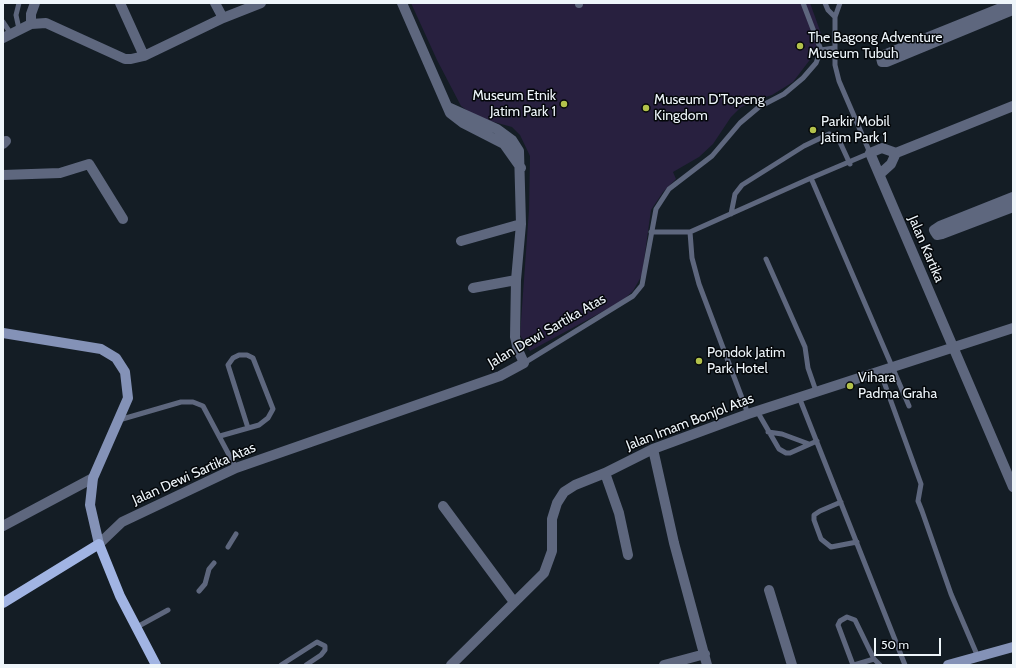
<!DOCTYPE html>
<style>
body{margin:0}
#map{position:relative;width:1016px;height:668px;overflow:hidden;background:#141d25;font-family:Cabin,sans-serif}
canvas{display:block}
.frame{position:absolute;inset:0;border:4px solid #eef5fa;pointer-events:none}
.scale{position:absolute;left:874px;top:638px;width:67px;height:18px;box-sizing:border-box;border:2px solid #eef5fa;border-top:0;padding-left:5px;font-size:12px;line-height:14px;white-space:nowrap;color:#eef5fa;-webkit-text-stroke:3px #04070a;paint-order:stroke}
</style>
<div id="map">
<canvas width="1016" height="668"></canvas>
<div class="frame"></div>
<div class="scale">50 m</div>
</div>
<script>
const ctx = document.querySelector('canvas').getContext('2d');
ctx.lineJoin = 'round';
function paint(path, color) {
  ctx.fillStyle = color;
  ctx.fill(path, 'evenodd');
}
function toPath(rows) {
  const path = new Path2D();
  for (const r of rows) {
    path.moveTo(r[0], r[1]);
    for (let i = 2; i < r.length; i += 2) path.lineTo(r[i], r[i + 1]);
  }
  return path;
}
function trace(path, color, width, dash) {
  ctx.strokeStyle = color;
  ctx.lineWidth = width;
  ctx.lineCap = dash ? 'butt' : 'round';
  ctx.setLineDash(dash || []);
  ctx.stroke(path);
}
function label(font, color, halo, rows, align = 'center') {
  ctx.font = font + ' Cabin,sans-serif';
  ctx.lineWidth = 3;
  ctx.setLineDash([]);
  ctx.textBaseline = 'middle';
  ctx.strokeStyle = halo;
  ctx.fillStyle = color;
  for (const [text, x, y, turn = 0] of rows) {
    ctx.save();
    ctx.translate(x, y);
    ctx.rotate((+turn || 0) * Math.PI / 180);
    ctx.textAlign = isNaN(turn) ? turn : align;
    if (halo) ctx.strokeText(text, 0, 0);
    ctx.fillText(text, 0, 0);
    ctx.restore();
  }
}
const green = toPath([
 [411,3,810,3,823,39,812,57,793,82,772,95,753,101,740,108,731,117,713,144,699,157,673,172,676,179,663,192,651,210,642,275,633,291,622,301,530,351,520,335,529,210,530,156,520,135,512,127,483,119,473,115,461,106,437,60]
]);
const service = toPath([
 [19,3,16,15,19,29],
 [803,3,821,50],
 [825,3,828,10,835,17],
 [3,22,11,34],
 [811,178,870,153,839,81,835,65,835,17,840,3],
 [731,214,735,194,742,185,804,146,829,134,836,136,839,140,850,164],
 [651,232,690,232],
 [766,259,805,347,808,368,816,391],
 [524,363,633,296,642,285,656,209,669,189,712,156,740,123,759,107,784,94,803,78,816,63,821,50,834,48],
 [880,371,921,484,918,501,922,511,951,594,978,657],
 [799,397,905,665],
 [757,411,779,449,786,453,790,453,817,441],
 [748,414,699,284,692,258,690,232,811,178,909,406],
 [119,420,181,402,193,402,203,406,236,468],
 [768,432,782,434,809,444],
 [220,436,259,425,268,418,273,409,253,358,247,355,239,355,233,358,228,365,248,428],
 [841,502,820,511,814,515,814,520,821,539,831,547,857,542],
 [228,547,236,534],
 [199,591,205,584,209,569,214,563],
 [137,627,168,610],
 [281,665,317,642,325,646,325,650,321,655,306,665],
 [853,665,838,625,840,621,847,617,855,620,874,659],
 [854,665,874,659,880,665]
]);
const pedestrian = toPath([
 [579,4,579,3]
]);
const minor = toPath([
 [120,3,144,56],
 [215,3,223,18],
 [402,3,450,113,463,123,504,144,521,168],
 [1013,3,884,55,881,58,882,62,887,62,1013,10],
 [31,24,31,14,35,3],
 [3,38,31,24,46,23,125,59,131,59,144,56,223,18,261,3],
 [3,144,6,141],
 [896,153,882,148,870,153,1013,487],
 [896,153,1013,106],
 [880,174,891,164,896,153],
 [3,175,60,173,89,164,123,219],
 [1013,197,940,226,934,230,935,232,937,235,942,234,1013,207],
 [461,241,521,224],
 [473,288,516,280],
 [653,449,674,543,707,665],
 [605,473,619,513,628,555],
 [443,506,514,602],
 [3,526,93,478],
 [99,544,122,522,236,468,500,376,524,363,518,350,515,337,516,280,521,224,519,151,512,140,497,129,448,107],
 [769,590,792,665],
 [451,665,544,573,552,551,552,519,557,503,564,492,575,485,605,473,653,449,748,414,1013,328],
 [664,665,705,654]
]);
const secondary = toPath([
 [3,333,101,349,116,358,125,372,128,398,93,478,90,505,99,544],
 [948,665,1013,647]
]);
const primary = toPath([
 [3,603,99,544,120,596,156,665]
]);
const markers = [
 [800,46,4,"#b3c24b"],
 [564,104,4,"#b3c24b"],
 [646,108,4,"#b3c24b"],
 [813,130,4,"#b3c24b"],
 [699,361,4,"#b3c24b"],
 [850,386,4,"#b3c24b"]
];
const poiNames = [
 ["The Bagong Adventure",808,38],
 ["Museum Tubuh",808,54],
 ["Museum Etnik",556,96,"right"],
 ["Jatim Park 1",556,112,"right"],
 ["Museum D'Topeng",654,100],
 ["Kingdom",654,116],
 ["Parkir Mobil",821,122],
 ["Jatim Park 1",821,138],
 ["Pondok Jatim",707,353],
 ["Park Hotel",707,369],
 ["Vihara",858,378],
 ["Padma Graha",858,394]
];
const streetNames = [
 ["Jalan Kartika",926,249,67],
 ["Jalan Dewi Sartika Atas",547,331,-30],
 ["Jalan Imam Bonjol Atas",690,422,-21],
 ["Jalan Dewi Sartika Atas",194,474,-24]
];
paint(green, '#28203f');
trace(service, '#5e677e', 5);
trace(pedestrian, '#5e677e', 8);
trace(minor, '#5e677e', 10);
trace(secondary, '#8492b7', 10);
trace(primary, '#a1b4e3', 10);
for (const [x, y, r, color] of markers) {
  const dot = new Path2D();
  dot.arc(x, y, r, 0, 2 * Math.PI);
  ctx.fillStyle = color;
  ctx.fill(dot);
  trace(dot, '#04070a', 1.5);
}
label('14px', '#eef5fa', '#04070a', poiNames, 'left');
label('14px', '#eef5fa', '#04070a', streetNames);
</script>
